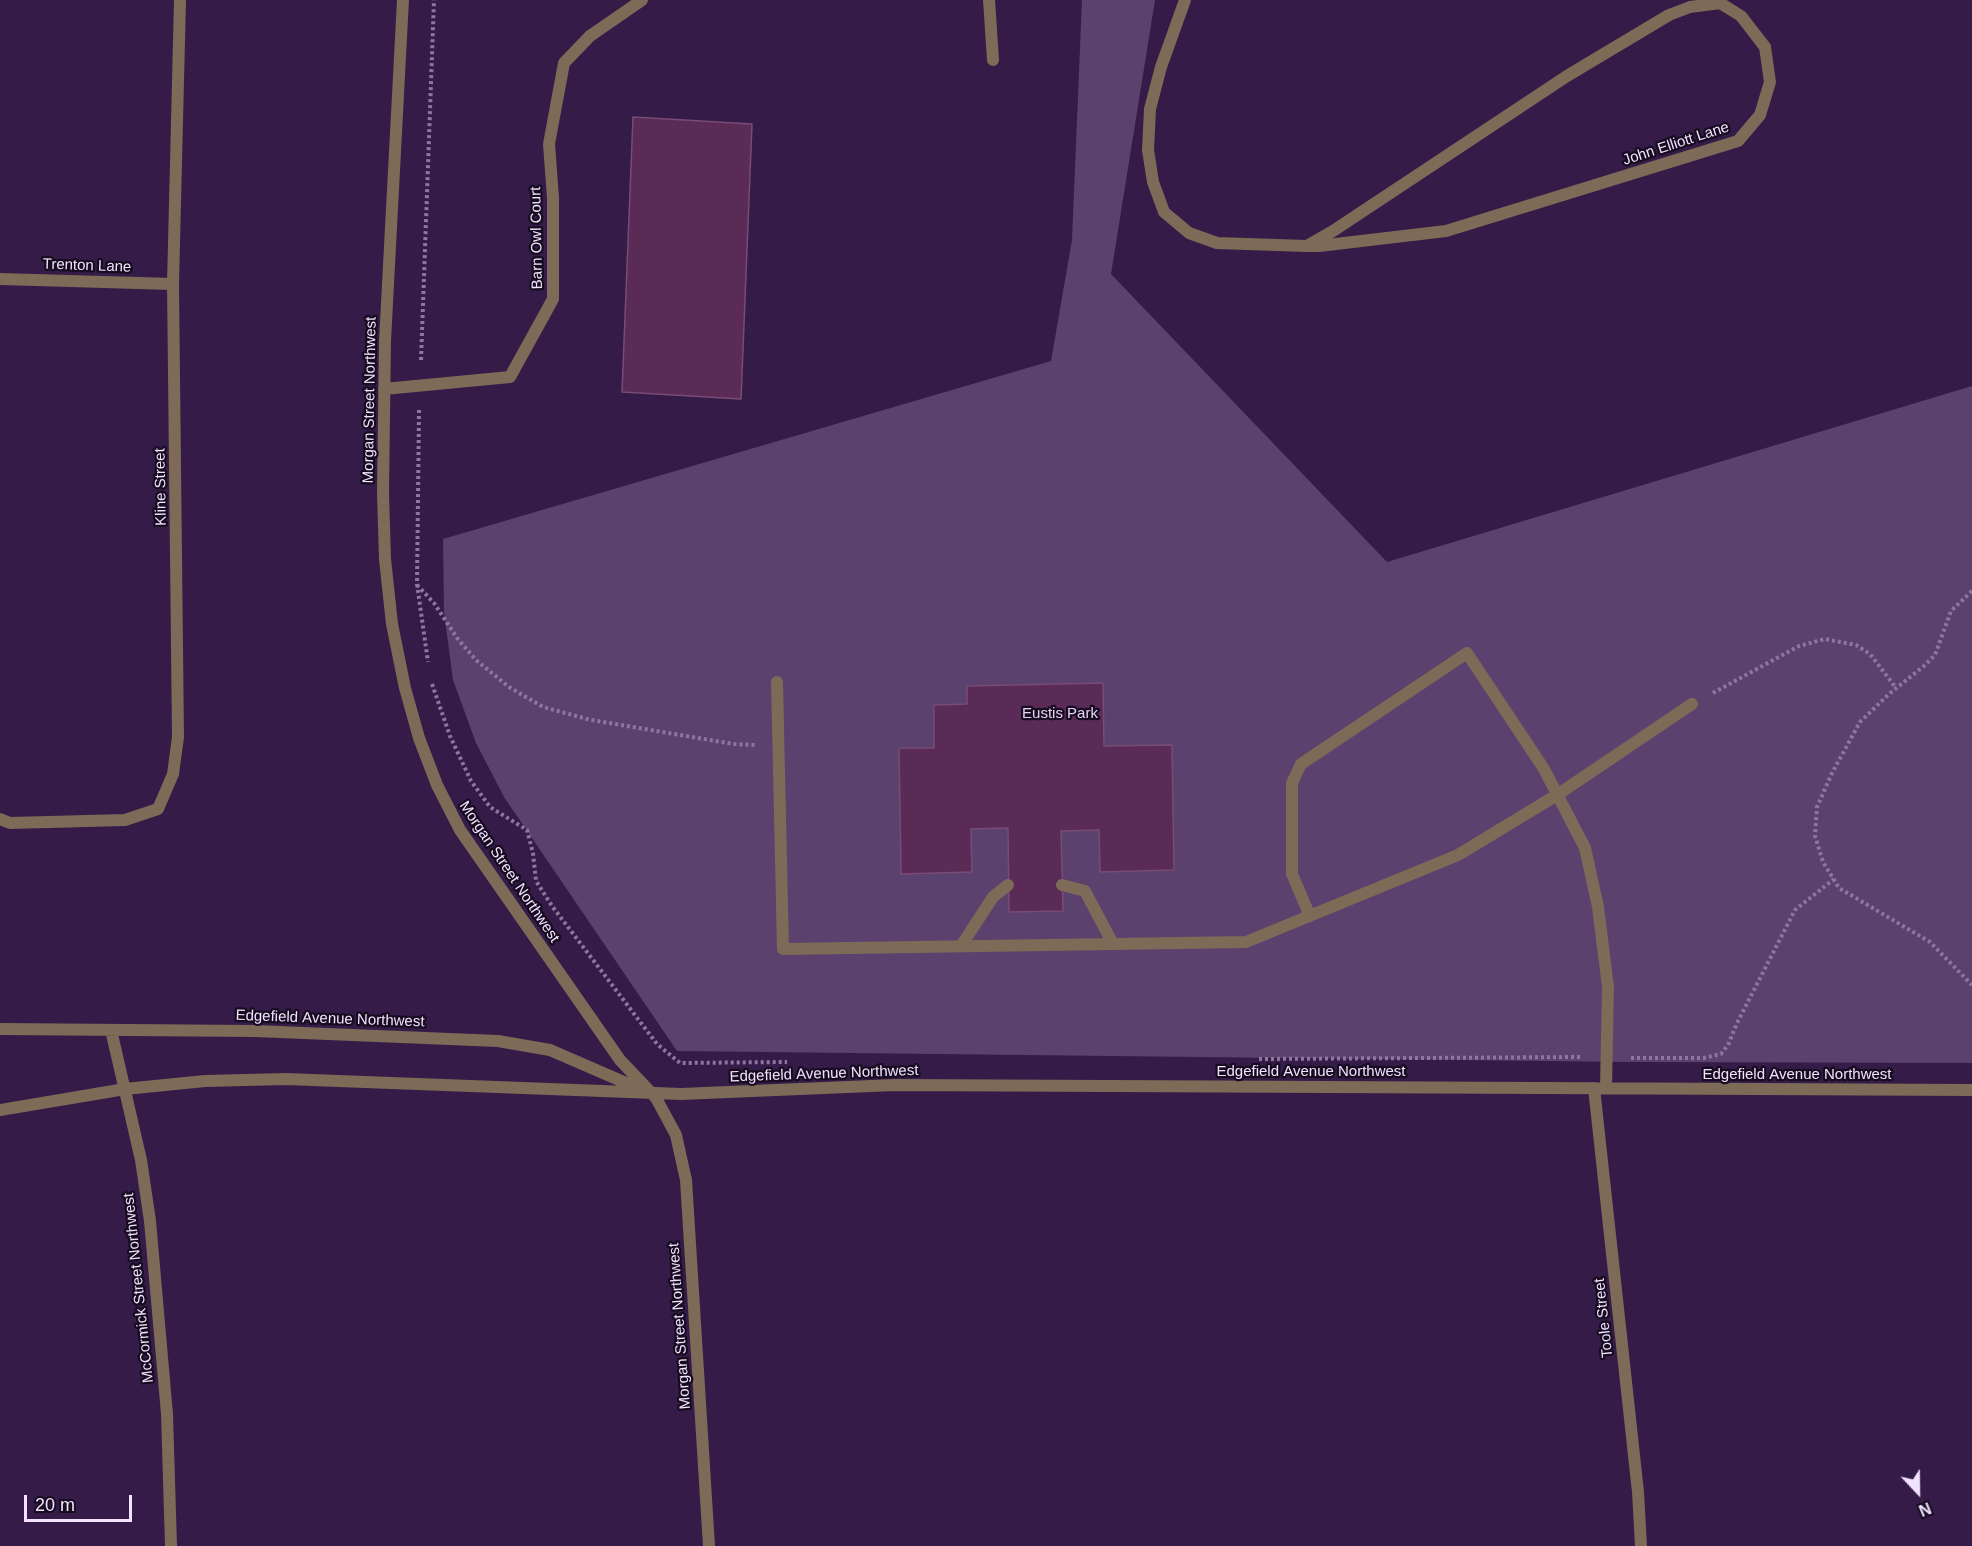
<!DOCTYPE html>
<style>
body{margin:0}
#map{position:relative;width:1972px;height:1546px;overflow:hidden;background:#351b48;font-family:Helvetica,sans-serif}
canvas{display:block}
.north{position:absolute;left:1888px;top:1462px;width:60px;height:60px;-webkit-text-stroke:4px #170c1f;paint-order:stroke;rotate:158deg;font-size:16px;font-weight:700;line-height:24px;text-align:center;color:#f1e2ff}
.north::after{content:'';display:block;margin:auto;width:21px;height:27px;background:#f1e2ff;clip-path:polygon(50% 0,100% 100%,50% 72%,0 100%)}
.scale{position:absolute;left:24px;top:1495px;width:108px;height:27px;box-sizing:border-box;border:3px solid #f1e2ff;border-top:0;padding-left:8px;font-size:18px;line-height:21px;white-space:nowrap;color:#f1e2ff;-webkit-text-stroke:4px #170c1f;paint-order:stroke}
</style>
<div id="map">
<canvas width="1972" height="1546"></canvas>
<div class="north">N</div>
<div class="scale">20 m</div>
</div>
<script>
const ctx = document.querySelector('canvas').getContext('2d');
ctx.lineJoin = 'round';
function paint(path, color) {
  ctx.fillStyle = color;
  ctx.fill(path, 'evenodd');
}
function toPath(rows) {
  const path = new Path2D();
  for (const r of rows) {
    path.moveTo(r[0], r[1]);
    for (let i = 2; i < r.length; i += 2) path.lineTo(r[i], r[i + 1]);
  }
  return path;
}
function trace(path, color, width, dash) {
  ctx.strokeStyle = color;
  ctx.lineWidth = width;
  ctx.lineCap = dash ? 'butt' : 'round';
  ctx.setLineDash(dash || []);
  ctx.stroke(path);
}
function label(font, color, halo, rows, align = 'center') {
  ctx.font = font + ' Helvetica,sans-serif';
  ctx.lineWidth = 4.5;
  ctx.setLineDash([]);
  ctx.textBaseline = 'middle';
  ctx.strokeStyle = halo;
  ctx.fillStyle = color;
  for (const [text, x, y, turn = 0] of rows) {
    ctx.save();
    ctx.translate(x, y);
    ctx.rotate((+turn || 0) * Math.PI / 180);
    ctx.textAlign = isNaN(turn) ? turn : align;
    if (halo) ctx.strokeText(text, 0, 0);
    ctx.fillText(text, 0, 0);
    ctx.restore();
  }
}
const green = toPath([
 [1082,0,1155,0,1111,274,1387,562,1972,386,1972,1063,1633,1062,677,1051,504,797,476,743,453,680,444,612,443,539,1051,361,1072,240]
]);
const building = toPath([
 [633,117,752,124,741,399,622,392,633,117],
 [1103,683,1104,746,1172,745,1174,870,1100,872,1099,830,1061,831,1063,911,1009,912,1008,828,971,829,972,872,901,874,899,748,934,748,934,705,967,704,967,686,1103,683]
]);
const path = toPath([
 [421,360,434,0],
 [419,410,417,584,428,662],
 [417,585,434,603,457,638,476,660,509,687,543,707,591,720,733,744,756,745],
 [1972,591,1951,611,1935,655,1924,666,1889,694,1860,722,1832,773,1817,807,1815,836,1823,862,1839,888,1930,942,1972,985],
 [432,684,450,736,471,781,490,807,527,830,533,853,536,881,552,906,657,1044,680,1063,787,1062],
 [1713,693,1799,646,1825,639,1856,645,1870,654,1896,688],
 [1631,1058,1704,1058,1721,1054,1728,1045,1737,1023,1795,910,1834,879],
 [1259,1059,1582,1057]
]);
const lane = toPath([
 [989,0,993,60],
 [777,682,783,949,1246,942,1458,855,1557,795,1692,704],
 [1062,885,1085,891,1113,944],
 [1310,916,1292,874,1292,783,1301,764,1467,653,1544,769,1585,848,1598,907,1608,987,1606,1088],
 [961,946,993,897,1008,885]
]);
const street = toPath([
 [403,0,385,341,383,494,385,559,392,624,405,688,419,738,437,785,460,830,620,1060,656,1098,676,1135,686,1180,709,1546],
 [1185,0,1161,67,1150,109,1148,150,1153,182,1164,212,1189,233,1217,243,1307,246,1319,246,1446,231,1738,141,1760,115,1770,82,1765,47,1741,16,1720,3,1690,7,1669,15,1567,76,1333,231,1307,246],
 [0,279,173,284],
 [384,389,510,377,553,299,553,198,549,144,564,63,590,36,642,0],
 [0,819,10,823,125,820,158,809,173,774,178,737,173,284,180,0],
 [0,1029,255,1031,498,1041,550,1050,640,1089],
 [111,1030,141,1160,150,1221,167,1414,171,1546],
 [1594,1088,1638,1492,1641,1546],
 [0,1110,125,1089,205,1081,286,1079,681,1094,895,1085,1972,1090]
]);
const streetNames = [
 ["John Elliott Lane",1676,144,-18],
 ["Barn Owl Court",537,238,-91],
 ["Trenton Lane",87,266,2],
 ["Morgan Street Northwest",370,400,-89],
 ["Kline Street",161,487,-91],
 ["Morgan Street Northwest",509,872,56],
 ["Edgefield Avenue Northwest",330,1019,2],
 ["Edgefield Avenue Northwest",1311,1072],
 ["Edgefield Avenue Northwest",824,1074,-2],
 ["Edgefield Avenue Northwest",1797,1075],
 ["McCormick Street Northwest",139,1288,-96],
 ["Toole Street",1604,1318,-96],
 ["Morgan Street Northwest",680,1326,-94]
];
const parkNames = [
 ["Eustis Park",1060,714]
];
paint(green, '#5b416e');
paint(building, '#5a2b57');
trace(building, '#784c75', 1.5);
trace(path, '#8d789d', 4, [3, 3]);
trace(lane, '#7d6a57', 12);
trace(street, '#7d6a57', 12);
label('15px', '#f1e2ff', '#170c1f', streetNames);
label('15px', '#e5d3f5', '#170c1f', parkNames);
</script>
